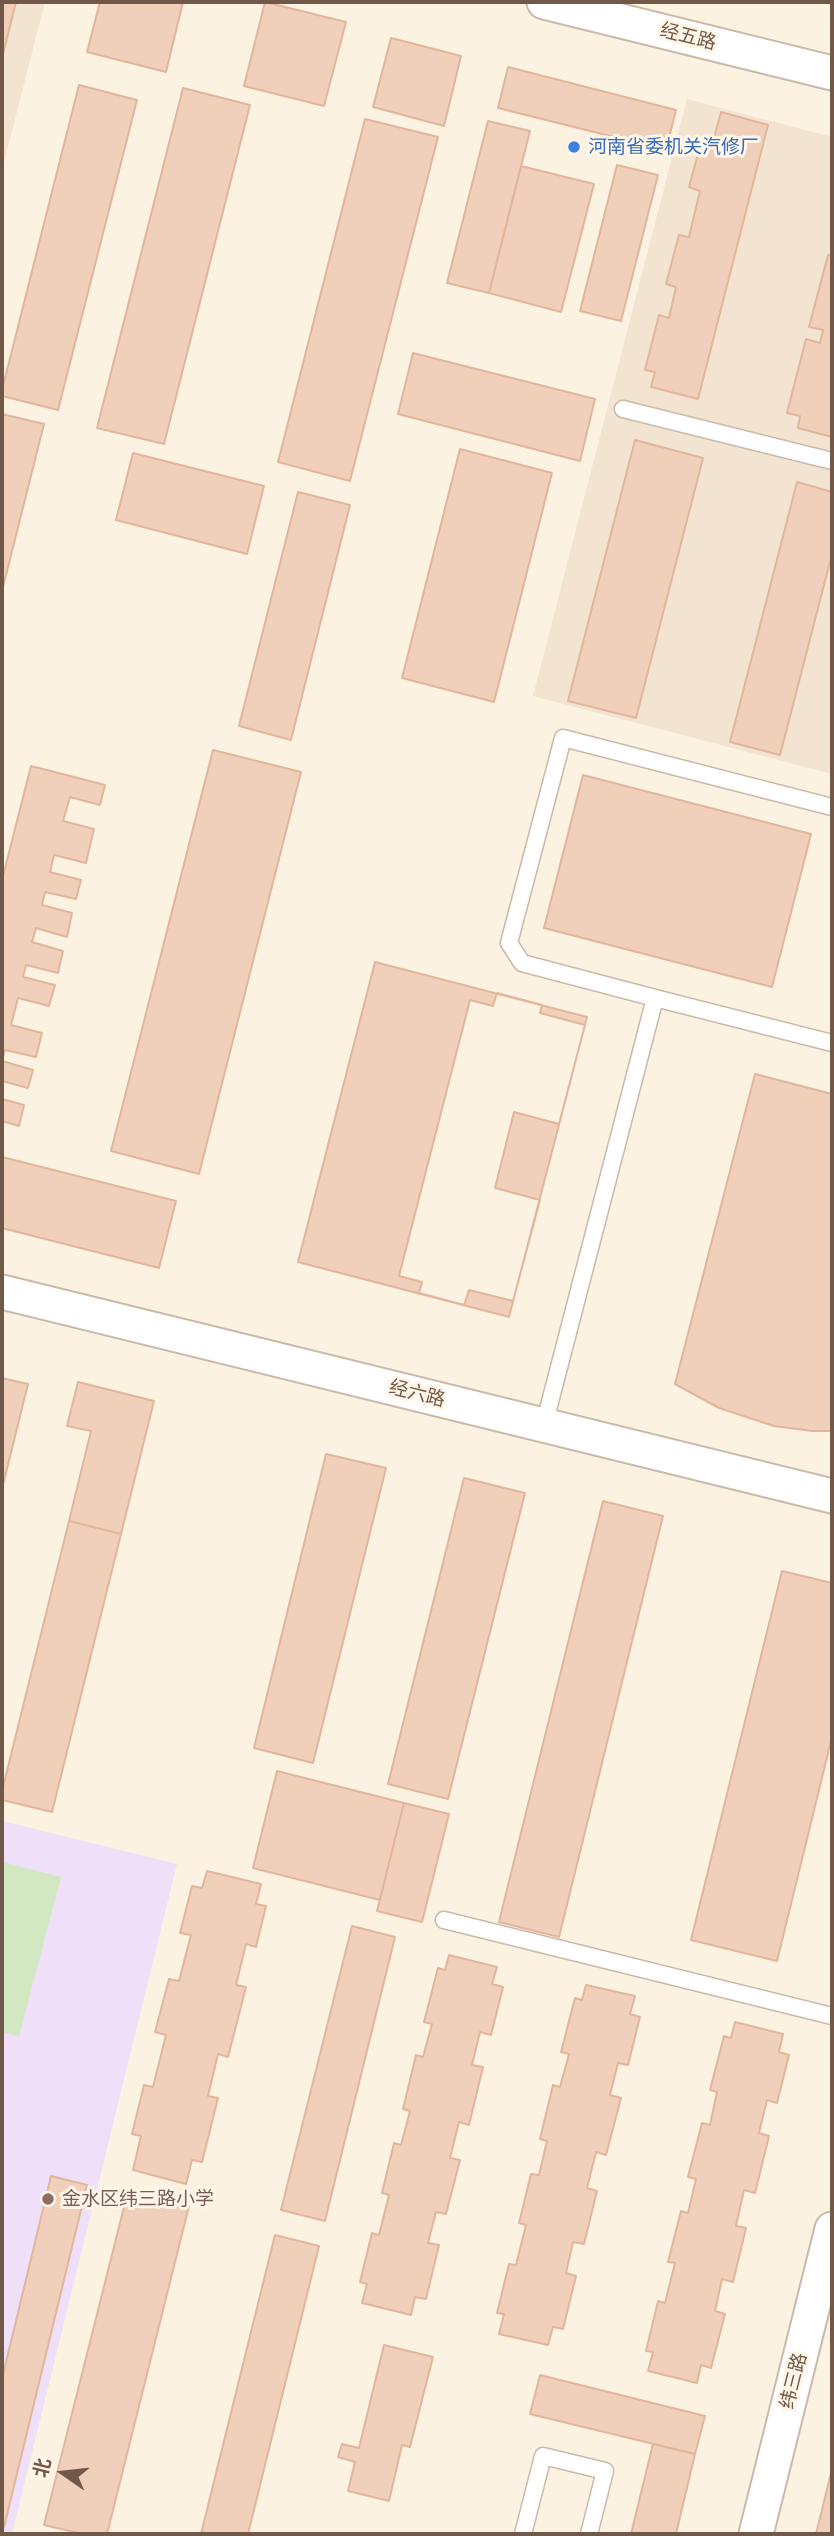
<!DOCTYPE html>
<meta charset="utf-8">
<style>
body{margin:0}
#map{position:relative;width:834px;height:2536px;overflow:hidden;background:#fbf2e2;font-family:"Work Sans","Noto Sans SC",sans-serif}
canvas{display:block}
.frame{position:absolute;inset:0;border:4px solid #725849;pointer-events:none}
.north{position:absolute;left:28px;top:2438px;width:70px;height:70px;-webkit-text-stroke:5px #fff6e8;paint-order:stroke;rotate:284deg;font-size:19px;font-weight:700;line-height:28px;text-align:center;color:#725849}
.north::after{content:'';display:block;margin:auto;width:24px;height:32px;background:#725849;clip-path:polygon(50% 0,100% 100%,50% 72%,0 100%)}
</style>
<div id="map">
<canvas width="834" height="2536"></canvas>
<div class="frame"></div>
<div class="north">北</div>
</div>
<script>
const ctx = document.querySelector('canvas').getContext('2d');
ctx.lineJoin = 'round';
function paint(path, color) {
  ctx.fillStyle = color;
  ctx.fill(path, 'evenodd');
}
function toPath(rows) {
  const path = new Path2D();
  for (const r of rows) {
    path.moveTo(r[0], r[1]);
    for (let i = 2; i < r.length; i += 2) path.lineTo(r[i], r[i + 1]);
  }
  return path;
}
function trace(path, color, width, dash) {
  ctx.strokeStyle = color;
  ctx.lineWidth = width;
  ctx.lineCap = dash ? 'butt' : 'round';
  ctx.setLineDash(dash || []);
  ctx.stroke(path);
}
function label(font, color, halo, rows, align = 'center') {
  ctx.font = font + ' "Work Sans","Noto Sans SC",sans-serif';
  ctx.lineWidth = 6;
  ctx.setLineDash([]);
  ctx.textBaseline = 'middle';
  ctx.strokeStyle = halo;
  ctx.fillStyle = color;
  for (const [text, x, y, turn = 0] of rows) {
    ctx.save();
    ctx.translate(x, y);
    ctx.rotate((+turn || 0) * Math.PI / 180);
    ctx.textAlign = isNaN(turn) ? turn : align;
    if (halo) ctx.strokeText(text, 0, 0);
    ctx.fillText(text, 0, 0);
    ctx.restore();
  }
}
const residential = toPath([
 [2,2,45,2,2,170],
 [687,99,832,137,832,774,533,696]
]);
const education = toPath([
 [2,1821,177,1864,12,2534,2,2534]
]);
const green = toPath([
 [2,1862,61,1877,19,2036,2,2032]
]);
const building = toPath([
 [2,2,16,2,2,58,2,2],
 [100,2,183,2,166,72,87,52,100,2],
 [265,2,346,22,324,106,244,86,265,2],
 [391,38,461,56,444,126,373,107,391,38],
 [508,67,676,110,666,150,498,108,508,67],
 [79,85,137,100,58,410,2,396,2,390,79,85],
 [183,88,250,105,164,444,97,428,183,88],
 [721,112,768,125,698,399,651,387,655,372,645,370,659,315,669,318,676,287,666,284,679,235,689,237,700,191,689,187,702,139,713,142,721,112],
 [365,119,438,137,350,481,278,462,365,119],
 [488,121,530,131,489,293,447,283,488,121],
 [617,165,658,175,621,321,580,311,617,165],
 [521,166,594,184,561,312,489,293,521,166],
 [828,255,832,256,832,437,798,428,800,416,787,413,806,339,820,343,823,330,809,327,828,255],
 [413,353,595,399,580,461,398,414,413,353],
 [2,414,44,424,2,591,2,414],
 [635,440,703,458,636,718,568,701,635,440],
 [460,449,552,473,494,702,402,678,460,449],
 [133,453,264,486,247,554,116,520,133,453],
 [797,482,832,492,832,554,780,755,730,742,797,482],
 [298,492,350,505,291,740,239,726,298,492],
 [213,750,301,772,199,1174,111,1151,213,750],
 [31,766,105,785,100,805,70,797,63,821,94,829,86,863,54,855,50,872,81,880,76,899,45,892,42,905,72,913,67,937,36,928,32,942,63,951,58,973,26,965,23,977,55,985,49,1006,18,998,11,1025,42,1033,36,1057,5,1050,2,1061,33,1070,28,1088,2,1081,2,880,31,766],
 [583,775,811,834,772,987,544,928,583,775],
 [375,962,587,1017,509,1317,298,1262,375,962],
 [497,993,542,1005,540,1013,585,1025,559,1124,514,1112,495,1188,540,1200,513,1301,469,1290,464,1305,419,1293,422,1282,399,1276,470,1000,493,1006,497,993],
 [755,1074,832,1094,832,1431,812,1431,774,1426,719,1408,675,1384,755,1074],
 [2,1099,24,1105,19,1126,2,1121,2,1099],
 [2,1157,176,1201,159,1268,2,1228,2,1157],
 [2,1378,28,1384,2,1489,2,1378],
 [78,1382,154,1401,121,1534,69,1521,91,1431,67,1426,78,1382],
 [326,1454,386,1468,313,1763,254,1748,326,1454],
 [464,1478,525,1493,448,1799,388,1784,464,1478],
 [603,1501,663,1516,559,1937,499,1922,603,1501],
 [69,1521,121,1534,52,1812,2,1800,2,1791,69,1521],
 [782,1571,832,1583,832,1737,777,1961,691,1940,782,1571],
 [277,1771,404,1803,380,1900,253,1868,277,1771],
 [404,1803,449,1814,422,1922,377,1911,404,1803],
 [207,1871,261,1884,256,1904,266,1906,256,1947,246,1944,236,1985,246,1987,228,2057,218,2054,208,2096,218,2098,202,2162,192,2160,186,2184,133,2170,141,2136,132,2134,144,2085,153,2087,166,2035,155,2032,169,1979,179,1981,191,1935,180,1933,192,1886,202,1888,207,1871],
 [352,1926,395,1937,325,2221,281,2210,352,1926],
 [449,1955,497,1967,492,1984,503,1987,491,2035,480,2032,472,2065,483,2067,469,2125,459,2122,450,2158,460,2160,446,2214,436,2212,428,2243,439,2245,426,2299,415,2297,411,2315,362,2303,367,2284,360,2282,372,2233,379,2235,389,2195,382,2193,394,2143,401,2145,410,2111,403,2109,416,2055,423,2057,432,2024,424,2022,438,1968,445,1970,449,1955],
 [586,1985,635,1996,630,2014,640,2017,628,2065,618,2063,610,2095,621,2098,606,2155,596,2152,587,2188,597,2191,584,2244,573,2242,566,2273,576,2276,563,2329,553,2327,548,2345,499,2334,504,2314,497,2313,509,2264,516,2265,526,2225,519,2223,531,2174,539,2175,547,2141,540,2139,553,2085,560,2087,569,2054,561,2052,575,1998,582,2000,586,1985],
 [735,2022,783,2034,779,2052,789,2055,777,2103,767,2100,759,2133,769,2136,755,2193,744,2190,736,2226,746,2228,733,2282,722,2279,715,2311,725,2314,711,2368,701,2365,697,2383,648,2371,653,2352,646,2351,658,2301,665,2303,675,2263,668,2262,681,2211,688,2213,696,2179,688,2177,702,2123,710,2125,717,2092,710,2090,724,2036,731,2038,735,2022],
 [51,2176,87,2185,4,2527,2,2527,2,2379,51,2176],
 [128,2191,189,2206,107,2534,83,2534,44,2525,128,2191],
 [275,2235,319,2246,248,2534,201,2534,275,2235],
 [384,2345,433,2357,410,2447,402,2445,389,2501,348,2491,355,2462,338,2457,342,2444,359,2448,384,2345],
 [540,2375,705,2416,695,2454,530,2414,540,2375],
 [653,2444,695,2454,676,2534,631,2534,653,2444],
 [832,2469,832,2534,816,2534,832,2469]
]);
const lane = toPath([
 [623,409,832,461],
 [655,998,832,1043],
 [544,1425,655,998,522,963,509,943,563,738,832,807],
 [444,1920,832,2016],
 [523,2534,543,2456,605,2471,589,2534]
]);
const street = toPath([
 [544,2,832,73],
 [2,1292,832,1496],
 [756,2534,832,2229]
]);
const markers = [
 [574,147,7,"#3f7fe0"],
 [48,2199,7,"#8d6e63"]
];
const streetNames = [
 ["经五路",688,37,14],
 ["经六路",417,1394,14],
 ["纬三路",794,2381,-76]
];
const shopNames = [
 ["河南省委机关汽修厂",588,147]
];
const educationNames = [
 ["金水区纬三路小学",62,2199]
];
paint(residential, '#f3e3d1');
paint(education, '#efdff8');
paint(green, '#d1e8c1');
paint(building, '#f0d0bb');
trace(building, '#e2b69b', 2);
trace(lane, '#ccb9a9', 19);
trace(street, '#ccb9a9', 37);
trace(lane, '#fff', 16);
trace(street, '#fff', 33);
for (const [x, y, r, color] of markers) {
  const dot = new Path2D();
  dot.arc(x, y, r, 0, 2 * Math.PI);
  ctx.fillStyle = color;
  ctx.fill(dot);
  trace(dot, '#fff6e8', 2.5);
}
label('19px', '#725849', '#fff6e8', streetNames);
label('19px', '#366cbe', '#fff6e8', shopNames, 'left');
label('19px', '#785e54', '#fff6e8', educationNames, 'left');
</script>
